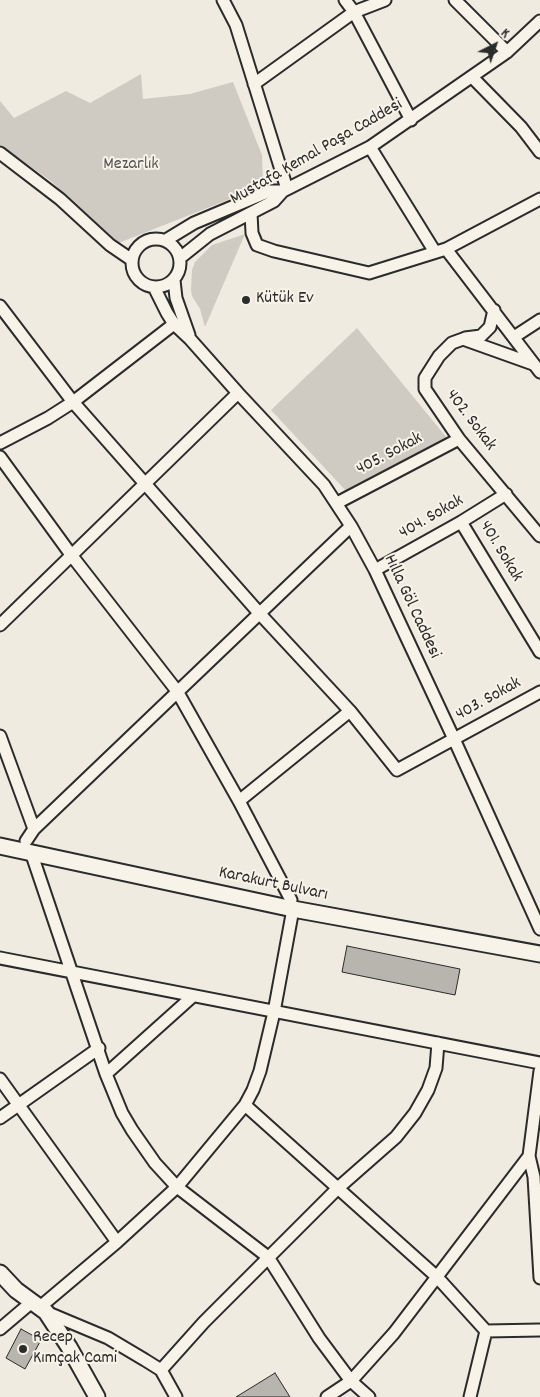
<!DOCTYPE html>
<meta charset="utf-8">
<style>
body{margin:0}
#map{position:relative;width:540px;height:1397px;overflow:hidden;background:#efebe0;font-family:Dekko,sans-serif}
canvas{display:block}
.north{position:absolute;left:470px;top:20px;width:50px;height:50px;-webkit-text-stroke:4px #f7f3e8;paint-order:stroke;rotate:41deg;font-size:14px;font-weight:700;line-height:20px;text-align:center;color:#2b2b2b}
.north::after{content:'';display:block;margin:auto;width:18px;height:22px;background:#2b2b2b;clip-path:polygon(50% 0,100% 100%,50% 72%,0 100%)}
</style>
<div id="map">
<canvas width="540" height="1397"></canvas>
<div class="north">K</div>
</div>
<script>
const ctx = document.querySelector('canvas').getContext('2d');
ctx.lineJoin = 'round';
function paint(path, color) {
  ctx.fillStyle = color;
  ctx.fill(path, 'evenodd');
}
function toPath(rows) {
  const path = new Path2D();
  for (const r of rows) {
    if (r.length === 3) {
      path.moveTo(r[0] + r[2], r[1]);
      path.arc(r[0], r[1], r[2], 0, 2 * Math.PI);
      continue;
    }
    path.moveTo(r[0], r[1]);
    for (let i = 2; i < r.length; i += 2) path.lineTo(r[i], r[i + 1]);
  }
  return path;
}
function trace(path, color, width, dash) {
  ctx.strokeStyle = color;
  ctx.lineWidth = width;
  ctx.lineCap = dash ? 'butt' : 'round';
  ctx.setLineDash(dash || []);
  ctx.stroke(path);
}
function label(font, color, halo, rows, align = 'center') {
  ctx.font = font + ' Dekko,sans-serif';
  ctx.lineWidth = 4;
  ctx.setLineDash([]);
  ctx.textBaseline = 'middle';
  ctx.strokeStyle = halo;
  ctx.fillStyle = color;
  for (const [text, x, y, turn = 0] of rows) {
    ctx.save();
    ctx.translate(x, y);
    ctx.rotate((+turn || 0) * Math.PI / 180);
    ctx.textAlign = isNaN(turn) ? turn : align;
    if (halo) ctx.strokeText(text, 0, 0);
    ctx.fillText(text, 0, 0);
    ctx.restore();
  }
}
const green = toPath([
 [141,74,143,99,190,94,233,82,262,155,263,186,116,244,51,181,0,145,0,101,14,118,66,91,90,103],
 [245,234,205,327,200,309,192,296,191,290,192,270,195,262,212,245],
 [357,328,447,438,346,491,271,410]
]);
const building = toPath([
 [347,946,460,969,455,995,342,972,347,946],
 [21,1329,41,1340,25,1369,6,1358,21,1329],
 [275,1373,290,1397,236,1397,275,1373]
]);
const minor = toPath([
 [223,0,236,25,287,189],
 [345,0,354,12,411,120],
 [455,0,507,52],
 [472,77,521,127,540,152],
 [254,84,354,12,385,0],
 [370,147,435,252],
 [0,153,60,199,110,245,132,260],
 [251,213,252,233,257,245,274,251,369,273,446,249,540,199],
 [156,263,24],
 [166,240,194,223,270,191,283,191],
 [446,249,540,372],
 [180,258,210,234,274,201,283,191,370,147,507,52,540,21],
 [174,280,176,298,189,335],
 [154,287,167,313,174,324,190,339,238,393,324,485,351,526,375,570,454,739,540,929],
 [0,306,73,402,260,614,350,711,397,770,540,692],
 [514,337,540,320],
 [465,338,481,336,490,327,494,310],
 [533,364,463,339,452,343,439,356,425,378,425,389,459,439,540,536],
 [0,443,48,418,73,402,174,324],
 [0,457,72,556,177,691,239,801,291,900],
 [337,503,459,439],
 [461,522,540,652],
 [375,570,461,522,506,494],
 [0,625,238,393],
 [0,736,34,829],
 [239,801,350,711],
 [26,841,34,829,351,526],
 [31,852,106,1074,122,1113,132,1130,155,1163,177,1187,268,1257,319,1338,351,1381,369,1397],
 [0,958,540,1063],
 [106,1074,193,996],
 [0,1079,117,1242],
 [245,1105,437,1277,486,1331,540,1330],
 [0,1118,99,1048],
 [529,1156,534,1177,540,1278],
 [40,1307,117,1242,177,1187,245,1105,253,1090,260,1071,274,1012,293,909],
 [46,1312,108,1338,145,1360,161,1370,176,1397],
 [0,1329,33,1301],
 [161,1370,204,1322,338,1188,396,1137,415,1113,428,1090,436,1068,438,1043],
 [327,1397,351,1381,394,1333,529,1156,540,1071],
 [470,1397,486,1331]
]);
const major = toPath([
 [0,846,293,909,540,954],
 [0,1273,16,1290,46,1312,69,1347,97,1397]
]);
const markers = [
 [246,300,5,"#2b2b2b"],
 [23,1349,5,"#2b2b2b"]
];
const streetNames = [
 ["Mustafa Kemal Paşa Caddesi",317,153,-30],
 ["402. Sokak",470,421,53],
 ["405. Sokak",390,455,-28],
 ["404. Sokak",432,518,-30],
 ["401. Sokak",500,552,59],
 ["Hılla Göl Caddesi",411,607,65],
 ["403. Sokak",489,700,-29],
 ["Karakurt Bulvarı",273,885,12]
];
const parkNames = [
 ["Mezarlık",131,166]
];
const poiNames = [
 ["Kütük Ev",256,300],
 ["Recep",33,1339],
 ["Kımçak Cami",33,1360]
];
paint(green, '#cfcbc2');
paint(building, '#b8b5ae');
trace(building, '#2b2b2b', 1);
trace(minor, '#2b2b2b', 15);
trace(major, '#2b2b2b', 19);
trace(minor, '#f7f3e8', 11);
trace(major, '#f7f3e8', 15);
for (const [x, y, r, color] of markers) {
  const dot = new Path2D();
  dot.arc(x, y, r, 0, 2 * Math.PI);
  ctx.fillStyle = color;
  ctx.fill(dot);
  trace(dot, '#f7f3e8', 2);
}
label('18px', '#2b2b2b', '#f7f3e8', streetNames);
label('18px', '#545351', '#f7f3e8', parkNames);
label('18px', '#2b2b2b', '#f7f3e8', poiNames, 'left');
</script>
